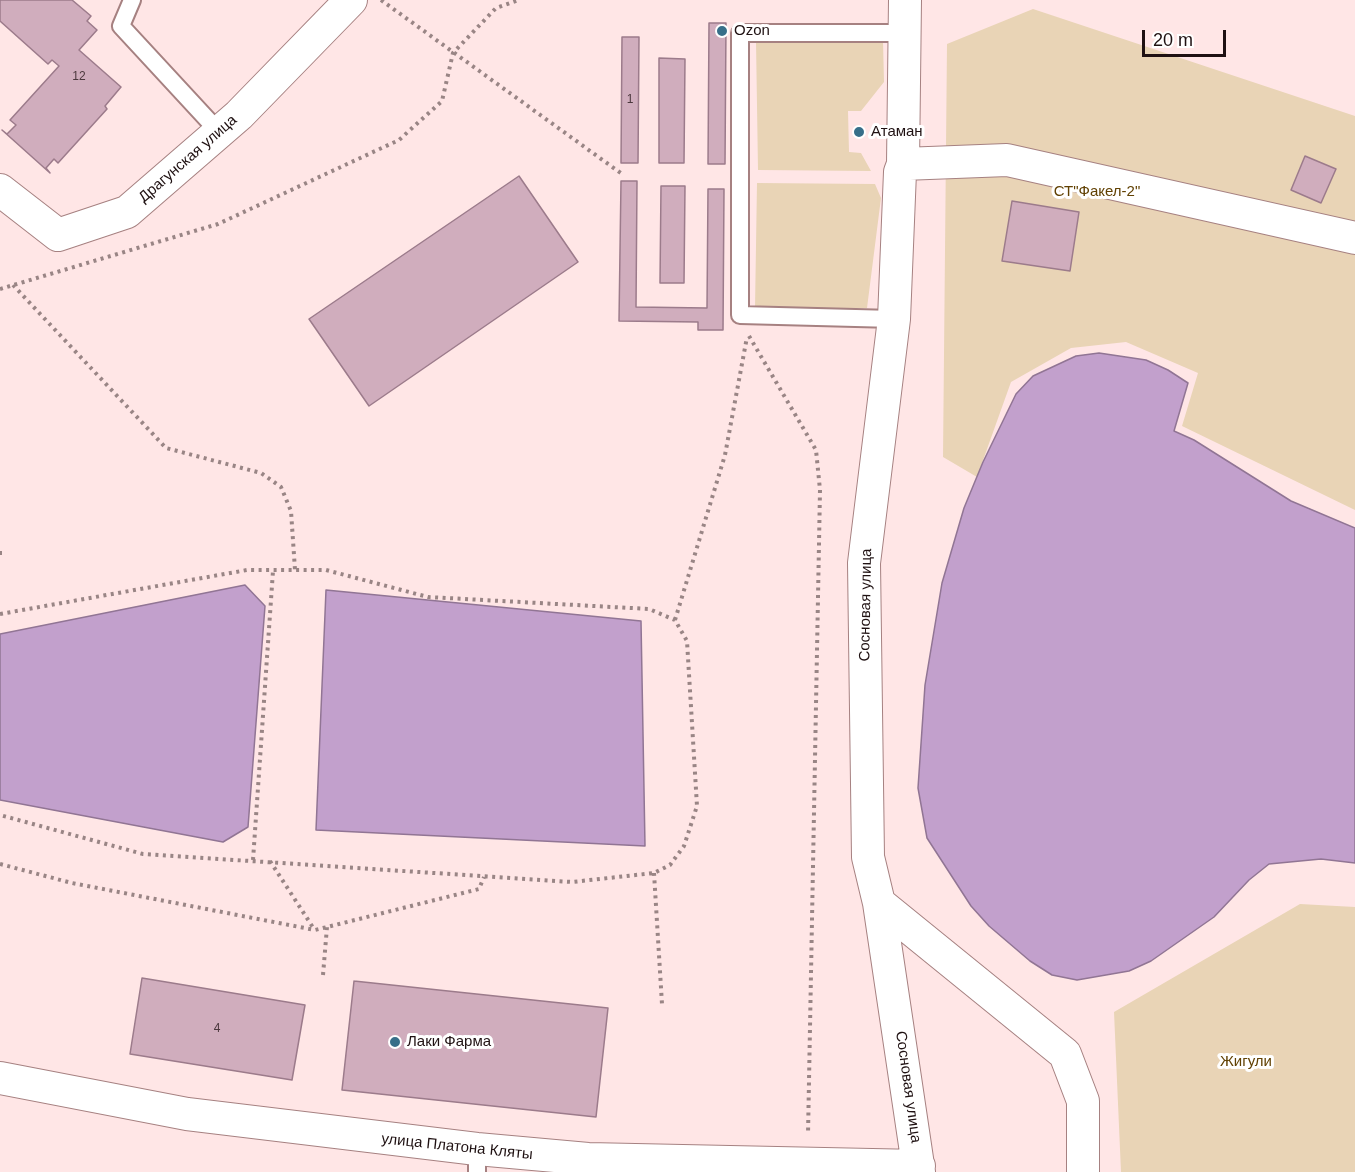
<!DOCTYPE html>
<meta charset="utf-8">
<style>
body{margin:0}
#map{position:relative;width:1355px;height:1172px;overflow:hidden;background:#ffe6e6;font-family:Arial,sans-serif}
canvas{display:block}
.scale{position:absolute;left:1142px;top:30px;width:84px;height:27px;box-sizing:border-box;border:3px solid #1f1112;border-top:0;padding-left:8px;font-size:18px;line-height:21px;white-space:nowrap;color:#1f1112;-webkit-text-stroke:4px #fff;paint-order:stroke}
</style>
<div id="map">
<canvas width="1355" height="1172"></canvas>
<div class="scale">20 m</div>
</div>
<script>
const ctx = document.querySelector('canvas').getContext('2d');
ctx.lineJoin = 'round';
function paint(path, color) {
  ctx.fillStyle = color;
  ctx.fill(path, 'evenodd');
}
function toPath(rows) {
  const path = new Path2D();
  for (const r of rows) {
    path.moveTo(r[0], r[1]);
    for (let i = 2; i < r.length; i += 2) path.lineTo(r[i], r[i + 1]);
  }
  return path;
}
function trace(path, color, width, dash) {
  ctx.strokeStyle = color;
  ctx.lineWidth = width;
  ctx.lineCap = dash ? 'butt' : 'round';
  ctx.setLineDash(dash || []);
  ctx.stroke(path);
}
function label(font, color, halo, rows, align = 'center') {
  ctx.font = font + ' Arial,sans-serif';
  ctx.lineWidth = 6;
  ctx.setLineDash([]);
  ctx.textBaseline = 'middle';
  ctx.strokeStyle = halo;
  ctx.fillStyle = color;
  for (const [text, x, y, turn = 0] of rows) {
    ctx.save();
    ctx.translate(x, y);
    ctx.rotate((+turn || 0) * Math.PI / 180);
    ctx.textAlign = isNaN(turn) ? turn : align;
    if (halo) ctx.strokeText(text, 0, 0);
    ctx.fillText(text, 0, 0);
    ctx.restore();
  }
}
const green = toPath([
 [1033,9,1355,116,1355,510,1182,426,1198,373,1126,342,1071,348,1011,382,977,477,943,457,947,44],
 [756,41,883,41,884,82,861,111,848,111,849,152,861,153,871,171,758,170],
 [757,183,875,184,881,198,867,308,755,308],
 [1300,904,1355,907,1355,1172,1121,1172,1114,1012]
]);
const water = toPath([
 [1099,353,1146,360,1168,370,1188,383,1174,431,1194,440,1291,501,1355,528,1355,863,1321,859,1269,864,1249,880,1214,917,1151,961,1129,971,1077,980,1052,975,1030,961,989,926,971,906,927,838,918,788,925,685,942,583,964,508,983,462,1016,394,1033,376,1076,356,1099,353],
 [245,585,265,606,248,827,223,842,0,800,0,634,245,585],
 [326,590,641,621,645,846,316,830,326,590]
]);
const building = toPath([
 [0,0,72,0,91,16,87,21,97,30,79,50,121,87,105,106,107,109,58,163,54,159,46,168,50,173,2,130,7,134,16,125,10,120,59,66,52,60,48,64,0,21,0,0],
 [709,23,726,23,725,164,708,164,709,23],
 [622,37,639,37,638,163,621,163,622,37],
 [659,58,685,59,684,163,659,163,659,58],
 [1305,156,1336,169,1321,203,1291,190,1305,156],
 [519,176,578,262,369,406,309,319,519,176],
 [621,181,637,181,636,307,707,308,708,189,724,189,723,330,698,330,698,322,619,321,621,181],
 [661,186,685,186,684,283,660,283,661,186],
 [1012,201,1079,212,1070,271,1002,261,1012,201],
 [142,978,305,1005,292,1080,130,1054,142,978],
 [354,981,608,1008,596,1117,342,1090,354,981]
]);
const path = toPath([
 [381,0,622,174],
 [13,285,166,448,261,473,281,487,291,511,295,570],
 [0,289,218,224,399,140,442,101,453,53,496,8,519,0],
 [749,336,816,450,820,490,808,1135],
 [0,553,2,553],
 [0,614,247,570,326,570,428,597,649,609,675,620,687,641,697,806,684,846,670,865,654,873,572,882,143,854,0,815],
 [675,620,725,455,747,337],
 [253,860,273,571],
 [270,861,314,929],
 [0,864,72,883,315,930,479,889,484,877],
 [654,873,662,1004],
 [323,975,327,927]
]);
const service = toPath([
 [132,0,121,26,219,132],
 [894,319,740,315,740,33,905,33],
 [477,1149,477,1172]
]);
const minor = toPath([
 [905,0,903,164,900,172,894,319,864,563,868,857,879,903,919,1172],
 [903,164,1007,160,1355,238],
 [0,190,58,235,127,212,239,115,351,0],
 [879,903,1065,1054,1083,1101,1083,1172],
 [0,1078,187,1114,477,1149,588,1159,919,1166]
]);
const markers = [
 [722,31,6,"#376f89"],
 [859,132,6,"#376f89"],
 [395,1042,6,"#376f89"]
];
const numberNames = [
 ["12",79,77],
 ["1",630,100],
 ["4",217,1029]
];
const poiNames = [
 ["Ozon",734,31],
 ["Атаман",871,132],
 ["Лаки Фарма",407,1042]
];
const streetNames = [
 ["Драгунская улица",188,159,-41],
 ["Сосновая улица",866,605,-89],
 ["Сосновая улица",908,1087,82],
 ["улица Платона Кляты",457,1147,6]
];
const parkNames = [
 ["СТ\"Факел-2\"",1097,192],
 ["Жигули",1246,1062]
];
paint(green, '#e9d4b6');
paint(water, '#c2a0cc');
trace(water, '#917594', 1.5);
paint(building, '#d0adbd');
trace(building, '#9c7b8b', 1.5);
trace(service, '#a68181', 20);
trace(minor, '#a68181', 34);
trace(path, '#998585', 4, [3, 4.5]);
trace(service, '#fff', 16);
trace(minor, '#fff', 32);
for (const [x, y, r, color] of markers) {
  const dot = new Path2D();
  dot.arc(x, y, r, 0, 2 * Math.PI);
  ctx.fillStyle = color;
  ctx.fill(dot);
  trace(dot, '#fff', 2);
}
label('12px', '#4b383d', null, numberNames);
label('15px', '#1f1112', '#fff', poiNames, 'left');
label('15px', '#1f1112', '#fff', streetNames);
label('15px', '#614103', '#fff', parkNames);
</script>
